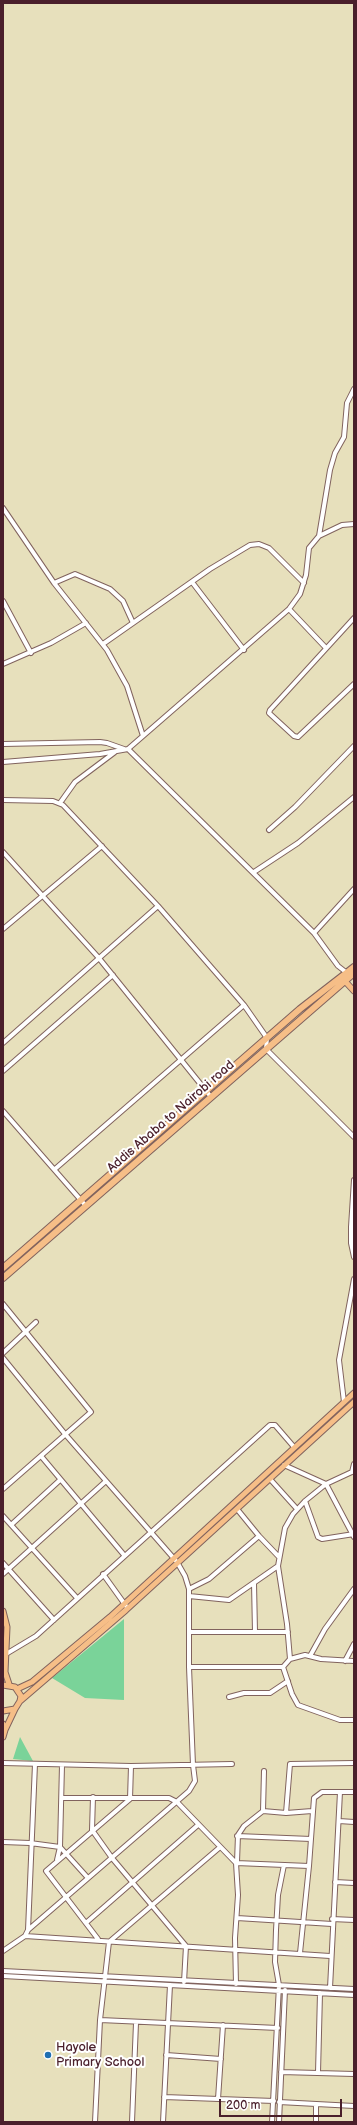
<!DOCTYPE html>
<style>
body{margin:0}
#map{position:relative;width:357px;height:2125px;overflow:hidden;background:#e7e0bc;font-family:"Balsamiq Sans",sans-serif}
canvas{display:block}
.frame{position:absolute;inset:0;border:4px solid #4a1f2b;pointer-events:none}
.scale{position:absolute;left:219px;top:2099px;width:123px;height:18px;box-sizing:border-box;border:2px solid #4a1f2b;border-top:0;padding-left:5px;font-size:12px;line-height:14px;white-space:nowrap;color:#4a1f2b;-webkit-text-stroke:3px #fff;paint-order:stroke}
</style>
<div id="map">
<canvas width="357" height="2125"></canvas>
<div class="frame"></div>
<div class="scale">200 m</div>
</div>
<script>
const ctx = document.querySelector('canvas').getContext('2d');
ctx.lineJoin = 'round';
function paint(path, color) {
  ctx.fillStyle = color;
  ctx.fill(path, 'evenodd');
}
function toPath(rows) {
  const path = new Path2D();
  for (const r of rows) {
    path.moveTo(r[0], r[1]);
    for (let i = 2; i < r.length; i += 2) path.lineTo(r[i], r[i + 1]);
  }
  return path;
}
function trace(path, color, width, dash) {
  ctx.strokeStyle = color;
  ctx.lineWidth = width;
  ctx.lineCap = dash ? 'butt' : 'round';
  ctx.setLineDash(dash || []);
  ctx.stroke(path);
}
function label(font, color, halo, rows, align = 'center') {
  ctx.font = font + ' "Balsamiq Sans",sans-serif';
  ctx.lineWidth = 4;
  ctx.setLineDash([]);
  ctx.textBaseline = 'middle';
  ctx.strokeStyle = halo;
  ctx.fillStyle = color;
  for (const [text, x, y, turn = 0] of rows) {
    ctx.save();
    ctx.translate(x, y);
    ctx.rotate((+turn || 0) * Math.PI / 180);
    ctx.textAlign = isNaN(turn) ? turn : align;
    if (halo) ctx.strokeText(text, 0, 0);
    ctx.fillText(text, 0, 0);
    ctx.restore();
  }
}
const green = toPath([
 [124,1619,124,1700,85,1698,52,1678],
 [20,1737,33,1761,13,1759]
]);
const minor = toPath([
 [3,508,54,583,107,650,127,686,143,736],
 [319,536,330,470,335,453,344,437,347,403,354,389],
 [192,582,244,650],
 [54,583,75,574,110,589,123,601,133,623],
 [3,601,31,653],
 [289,609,326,648],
 [354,618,270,710,269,713,294,736,298,737,354,684],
 [103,644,210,569,250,545,259,544,269,548,304,583],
 [3,664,51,643,86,623],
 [3,744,100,742,107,743,124,749],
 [3,762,100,754,128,749],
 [3,800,53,801,63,805,158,906,244,1005,267,1038,266,1049,354,1137],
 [60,803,75,782,115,752],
 [269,830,295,807,354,746],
 [3,852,98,957,211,1097],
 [254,872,298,843,354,797],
 [3,929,102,846],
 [314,933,354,889],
 [347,973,338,966,314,933,128,749,289,609,300,594,306,575,309,548,319,536,342,525,354,524],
 [3,1043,158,906],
 [3,1071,113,975],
 [3,1111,86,1206],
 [55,1169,244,1005],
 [354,1180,351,1227,351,1243,354,1257],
 [3,1304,91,1412,3,1489],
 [3,1353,36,1322],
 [3,1358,65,1434,177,1562,185,1576,189,1589,189,1667,193,1765,195,1781,189,1791,28,1930,25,1936,3,1951],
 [344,1402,339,1360,354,1279],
 [41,1456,124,1555],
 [284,1465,326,1484,354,1537],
 [352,1472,354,1464],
 [270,1479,297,1509],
 [305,1501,318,1537,322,1539,354,1534],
 [237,1509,259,1536,279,1557],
 [3,1516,77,1598],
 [11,1525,60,1480],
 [3,1563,54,1620],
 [3,1574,106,1481],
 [103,1574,126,1606],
 [254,1583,255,1632],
 [189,1589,209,1579,259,1536],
 [189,1596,229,1600,278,1566],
 [189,1632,288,1632],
 [6,1654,36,1636,270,1425,275,1425,294,1447],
 [310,1656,325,1629,354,1589],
 [290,1659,287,1624,278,1566,285,1528,293,1514,305,1501,326,1484,354,1471],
 [345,1661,354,1644],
 [189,1667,283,1667,290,1659,305,1655,321,1659,354,1661],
 [283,1667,292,1694,298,1705,340,1720,354,1720],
 [229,1697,244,1693,270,1693,288,1681],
 [3,1763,131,1766,232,1764],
 [93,1797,92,1830,112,1858,186,1946,184,1982],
 [62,1798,169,1798,177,1802,236,1863,238,1895,235,1938,236,1984],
 [263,1811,264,1771],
 [312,1811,286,1813,290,1764,354,1763],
 [339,1821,354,1822],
 [237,1836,311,1839],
 [3,1842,30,1843,60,1847,88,1878],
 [57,1860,60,1847,62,1765],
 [237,1862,238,1835,244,1826,263,1811,286,1813],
 [236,1863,309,1866,314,1798,322,1792,340,1792],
 [335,1882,354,1883],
 [237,1918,332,1924],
 [332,1919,354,1920],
 [87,1922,198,1825],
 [28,1930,35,1764],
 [25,1936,330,1956],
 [98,1939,46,1871,130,1799,131,1766],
 [300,1953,309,1866],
 [3,1971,354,1989],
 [3,1976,354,1995],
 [330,1988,340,1792,354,1792],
 [100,2020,278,2028],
 [166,2055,221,2059],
 [281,2072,354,2074],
 [318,2073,320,1993],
 [164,2097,274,2101],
 [218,2099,223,2025],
 [279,2102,354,2106],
 [95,2122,100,2020,109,1942,219,1848],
 [132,2122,136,2023],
 [163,2122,170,1985],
 [272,2122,279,1985,275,1962,276,1930,278,1895,284,1865],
 [279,2122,285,1990],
 [316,2122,316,2104]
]);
const major = toPath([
 [343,979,354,991],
 [3,1611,7,1627,5,1672,9,1684],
 [3,1685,15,1687,21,1696,20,1701,15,1709,3,1711],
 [17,1689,32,1682,110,1617,354,1393],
 [20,1701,126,1610,354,1402],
 [3,1724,5,1730,3,1737],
 [5,1730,15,1709]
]);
const highway = toPath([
 [3,1268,300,1009,354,967],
 [3,1278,354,973]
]);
const markers = [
 [48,2055,4,"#1f6fb2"]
];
const streetNames = [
 ["Addis Ababa to Nairobi road",171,1117,-41]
];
const poiNames = [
 ["Hayole",56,2048],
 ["Primary School",56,2063]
];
paint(green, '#7ad399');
trace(minor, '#81635e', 6);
trace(major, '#81635e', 7);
trace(highway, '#81635e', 8);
trace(minor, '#fff', 4);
trace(major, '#f6be87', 5);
trace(highway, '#f6be87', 6);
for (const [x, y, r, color] of markers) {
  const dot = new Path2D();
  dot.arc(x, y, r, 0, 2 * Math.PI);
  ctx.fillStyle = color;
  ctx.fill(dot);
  trace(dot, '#fff', 1.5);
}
label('13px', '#4a1f2b', '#fff', streetNames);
label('13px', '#4a1f2b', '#fff', poiNames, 'left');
</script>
